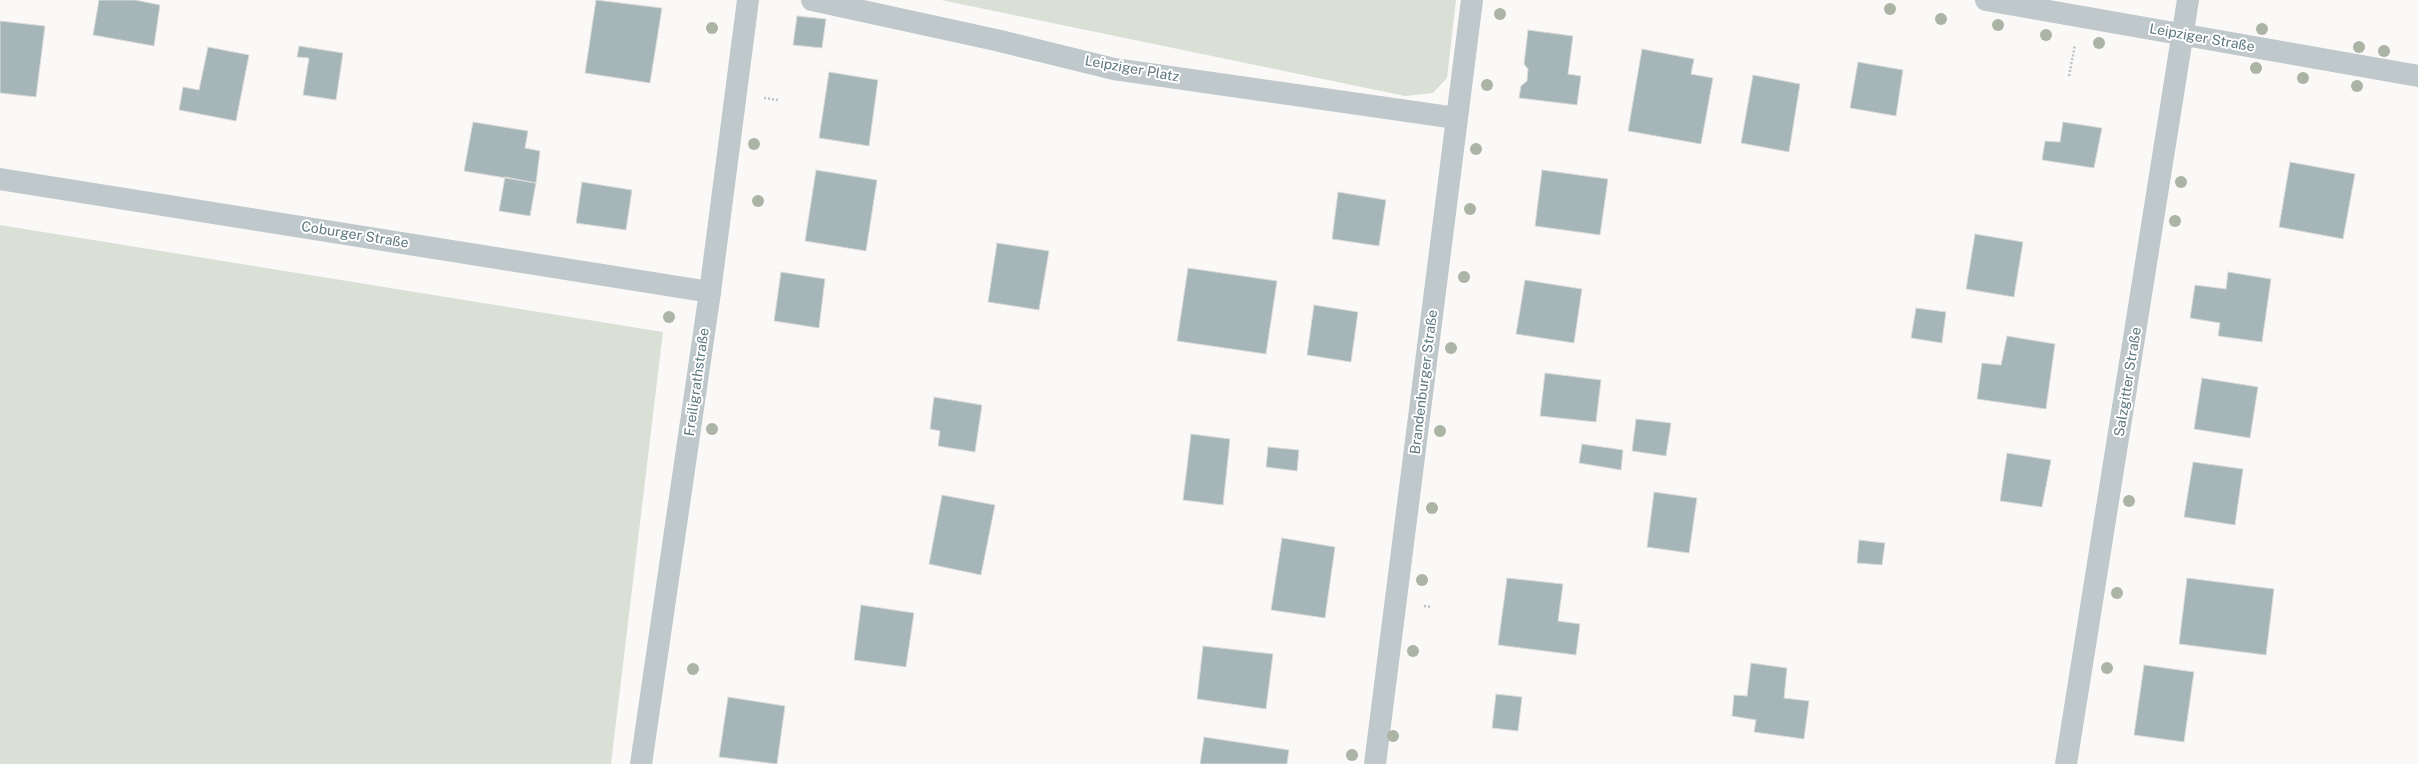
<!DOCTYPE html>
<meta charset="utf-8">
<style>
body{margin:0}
canvas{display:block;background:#faf9f7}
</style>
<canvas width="2418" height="764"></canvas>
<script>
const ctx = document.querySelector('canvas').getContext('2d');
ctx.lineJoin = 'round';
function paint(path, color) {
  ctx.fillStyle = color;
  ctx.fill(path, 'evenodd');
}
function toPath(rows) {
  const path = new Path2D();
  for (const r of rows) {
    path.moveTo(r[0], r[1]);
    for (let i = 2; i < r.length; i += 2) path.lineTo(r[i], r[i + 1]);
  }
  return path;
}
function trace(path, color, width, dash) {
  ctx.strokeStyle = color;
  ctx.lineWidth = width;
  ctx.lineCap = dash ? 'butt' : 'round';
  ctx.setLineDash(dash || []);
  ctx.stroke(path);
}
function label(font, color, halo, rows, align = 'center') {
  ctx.font = font + ' "Public Sans",sans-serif';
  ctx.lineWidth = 4;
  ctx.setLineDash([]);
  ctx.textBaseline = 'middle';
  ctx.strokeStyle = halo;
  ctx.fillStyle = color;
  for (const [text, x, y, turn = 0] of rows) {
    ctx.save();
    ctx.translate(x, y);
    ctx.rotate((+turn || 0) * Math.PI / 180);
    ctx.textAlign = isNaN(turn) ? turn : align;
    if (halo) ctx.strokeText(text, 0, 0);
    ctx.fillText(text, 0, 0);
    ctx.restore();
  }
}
const green = toPath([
 [941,0,1456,0,1447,78,1433,93,1405,96],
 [0,225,663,332,611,764,0,764]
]);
const building = toPath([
 [99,0,135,0,160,5,154,46,93,35,99,0],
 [596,0,662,8,650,83,585,73,596,0],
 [797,16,826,19,822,48,793,45,797,16],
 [0,21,45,26,36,97,0,93,0,21],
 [1528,30,1573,36,1568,74,1581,76,1577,105,1519,98,1521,86,1527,81,1528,69,1524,64,1528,30],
 [299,46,343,53,336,100,303,95,309,58,297,57,299,46],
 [208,47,249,55,236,121,179,110,183,87,199,90,208,47],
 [1642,49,1694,59,1691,74,1713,78,1701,144,1628,131,1642,49],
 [1858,62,1903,70,1896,116,1850,108,1858,62],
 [829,72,878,80,869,146,819,138,829,72],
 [1753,75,1800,84,1789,152,1741,143,1753,75],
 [473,122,528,131,525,148,540,151,536,183,464,171,473,122],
 [2063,122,2102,128,2094,168,2042,160,2045,141,2060,142,2063,122],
 [2290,162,2355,174,2343,239,2279,227,2290,162],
 [816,170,877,180,866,251,805,241,816,170],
 [1542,170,1608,179,1600,235,1535,226,1542,170],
 [505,177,536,183,530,216,499,211,505,177],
 [582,182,632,190,626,230,576,223,582,182],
 [1338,192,1386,200,1379,246,1332,239,1338,192],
 [1975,234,2023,242,2014,297,1966,289,1975,234],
 [997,243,1049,251,1039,310,988,302,997,243],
 [1188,268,1277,281,1266,354,1177,341,1188,268],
 [781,272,825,279,819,328,774,321,781,272],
 [2228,272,2271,279,2262,342,2218,336,2220,323,2190,318,2195,285,2226,289,2228,272],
 [1525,280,1582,289,1574,343,1516,334,1525,280],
 [1314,305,1358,312,1351,362,1307,355,1314,305],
 [1916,308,1946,312,1942,343,1911,338,1916,308],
 [2007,336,2055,344,2046,409,1977,399,1982,363,2001,365,2007,336],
 [1545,373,1601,380,1596,422,1540,416,1545,373],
 [2202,378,2258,387,2250,438,2194,429,2202,378],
 [934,397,982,405,975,452,938,446,940,431,930,429,934,397],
 [1636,419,1671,423,1666,456,1632,451,1636,419],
 [1191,434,1230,439,1223,505,1183,500,1191,434],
 [1582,444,1623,450,1621,470,1579,463,1582,444],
 [1268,447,1299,450,1297,471,1266,467,1268,447],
 [2007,453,2051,460,2042,507,2000,501,2007,453],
 [2193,462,2243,469,2235,525,2184,517,2193,462],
 [1654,492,1697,498,1689,553,1647,547,1654,492],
 [942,495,995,505,981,575,929,564,942,495],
 [1282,538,1335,547,1325,618,1271,610,1282,538],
 [1859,540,1885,543,1882,565,1857,563,1859,540],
 [1507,578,1563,584,1558,621,1580,624,1576,655,1498,645,1507,578],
 [2187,578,2274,589,2266,655,2179,644,2187,578],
 [861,605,914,613,906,667,854,660,861,605],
 [1203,646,1273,654,1266,709,1197,699,1203,646],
 [1751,663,1787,668,1784,698,1809,701,1804,739,1754,732,1756,720,1732,716,1734,695,1747,696,1751,663],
 [2144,665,2194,672,2184,742,2134,735,2144,665],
 [1496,694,1522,697,1518,731,1492,728,1496,694],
 [728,697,785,706,777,764,719,757,728,697],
 [1204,737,1289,750,1287,764,1200,764,1204,737]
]);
const path = toPath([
 [2069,76,2075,45],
 [764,98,778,100],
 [1424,606,1432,607]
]);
const minor = toPath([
 [812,0,996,40,1114,69,1456,118],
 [1986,0,2418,76],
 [0,179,710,292],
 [1375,764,1472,0],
 [2066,764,2188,0]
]);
const tertiary = toPath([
 [641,764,710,292,748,0]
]);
const trees = [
 [1890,9],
 [1500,14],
 [1941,19],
 [1998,25],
 [712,28],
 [2262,29],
 [2046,35],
 [2099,43],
 [2359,47],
 [2384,51],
 [2256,68],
 [2303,78],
 [1487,85],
 [2357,86],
 [754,144],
 [1476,149],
 [2181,182],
 [758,201],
 [1470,209],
 [2175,221],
 [1464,277],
 [669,317],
 [1451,348],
 [712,429],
 [1440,431],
 [2129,501],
 [1432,508],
 [1422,580],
 [2117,593],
 [1413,651],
 [2107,668],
 [693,669],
 [1393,736],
 [1352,755]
];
const streetNames = [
 ["Leipziger Straße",2202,38,10],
 ["Leipziger Platz",1132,69,10],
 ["Coburger Straße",355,235,9],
 ["Freiligrathstraße",697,382,-82],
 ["Brandenburger Straße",1424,382,-83],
 ["Salzgitter Straße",2128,382,-81]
];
paint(green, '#dbe0d6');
paint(building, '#a6b6b8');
trace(building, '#dbdbd9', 1);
trace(path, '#bcc2c3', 2.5, [2, 2]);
trace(minor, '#bfc8ca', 22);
trace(tertiary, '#bfc8ca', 22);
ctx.fillStyle = '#acb4a5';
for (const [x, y] of trees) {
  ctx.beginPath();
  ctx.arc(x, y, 6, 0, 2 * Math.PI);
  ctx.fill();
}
label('14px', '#5e787f', '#fff', streetNames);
</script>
